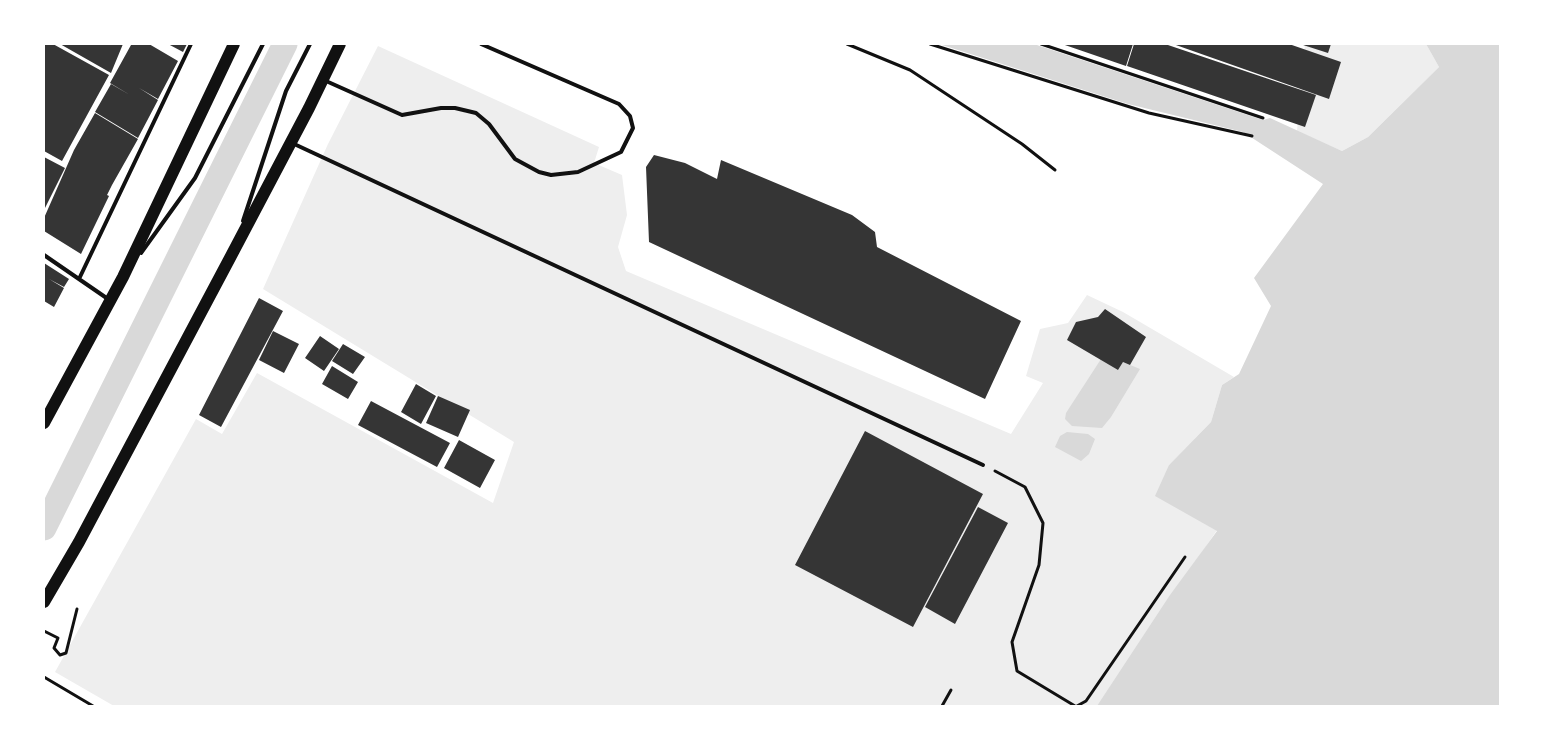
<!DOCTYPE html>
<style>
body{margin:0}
#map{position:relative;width:1544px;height:750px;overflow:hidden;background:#fff;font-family:Rubik,sans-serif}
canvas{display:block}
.frame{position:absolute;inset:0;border:45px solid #fff;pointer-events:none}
</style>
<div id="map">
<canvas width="1544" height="750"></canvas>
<div class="frame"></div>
</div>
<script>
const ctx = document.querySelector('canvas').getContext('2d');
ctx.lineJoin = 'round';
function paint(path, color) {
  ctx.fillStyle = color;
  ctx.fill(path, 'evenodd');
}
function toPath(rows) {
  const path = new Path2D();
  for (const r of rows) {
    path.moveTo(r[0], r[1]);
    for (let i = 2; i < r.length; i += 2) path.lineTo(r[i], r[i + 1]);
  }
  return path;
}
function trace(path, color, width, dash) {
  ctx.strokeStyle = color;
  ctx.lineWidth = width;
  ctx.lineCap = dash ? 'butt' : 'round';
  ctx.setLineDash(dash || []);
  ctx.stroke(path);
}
const green = toPath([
 [1305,44,1426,44,1439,67,1368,137,1342,151,1297,131],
 [378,46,599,147,594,163,622,175,627,215,618,247,626,271,1011,434,1043,383,1026,376,1040,329,1068,323,1087,295,1123,312,1234,377,1222,385,1211,422,1169,465,1217,530,1098,706,114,706,55,672,196,419,222,434,257,373,493,503,514,442,263,289,328,144]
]);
const water = toPath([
 [939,44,1034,44,1263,120,1270,118,1342,151,1368,137,1439,67,1426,44,1500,44,1500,706,1097,706,1170,595,1217,531,1155,496,1169,465,1211,422,1222,385,1239,374,1271,306,1254,278,1323,184,1243,132,1128,104],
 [1101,359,1118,370,1123,362,1140,369,1111,417,1102,428,1072,426,1065,419,1066,413],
 [1067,432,1088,434,1095,439,1089,454,1081,461,1055,447,1060,436]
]);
const canal = toPath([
 [44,528,285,44]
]);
const building = toPath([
 [44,44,53,44,109,75,62,161,44,151],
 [60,44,123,44,111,73],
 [129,44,149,44,178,61,158,99,139,88,158,100,138,138,95,112,111,84,130,95,110,83,131,45],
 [168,44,187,44,183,52],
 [1062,44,1133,44,1126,66],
 [1134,44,1165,44,1316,95,1305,127,1127,66],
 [1173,44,1289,44,1341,62,1329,99],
 [1300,44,1331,44,1328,53],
 [95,113,138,139,112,185,107,195,109,196,81,254,44,231,44,218,74,150],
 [654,155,685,163,717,179,721,160,852,215,875,232,877,247,1021,321,985,399,649,242,646,167],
 [44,157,65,168,44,210],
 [44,263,69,279,64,287,49,279,64,288,54,307,44,301],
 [259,298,283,311,221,427,199,415],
 [1105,309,1146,337,1130,365,1123,362,1118,370,1067,340,1076,322,1098,317],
 [273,331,299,344,284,373,259,360],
 [320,336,339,349,324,371,305,358],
 [343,344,365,357,353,374,332,361],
 [332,366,358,382,348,399,322,384],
 [416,384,436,396,421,424,401,412],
 [438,396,470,410,458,437,426,423],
 [371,401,450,443,437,467,358,425],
 [865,431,983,494,913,627,795,565],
 [459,440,495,460,480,488,444,468],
 [978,507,1008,523,955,624,925,607]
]);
const path = toPath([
 [847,44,910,70,1022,144,1055,170],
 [930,44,1149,113,1252,136],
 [1041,44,1263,118],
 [995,471,1025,487,1043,523,1039,565,1012,642,1017,671,1075,706],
 [44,631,58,638,54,648,60,655,66,653,77,609],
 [44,677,93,706],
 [942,706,951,690],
 [1077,706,1086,701,1185,557]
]);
const service = toPath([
 [326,81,402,115,441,108,455,108,476,113,489,124,515,159,539,172,551,175,578,172,621,152,633,128,630,116,619,104,481,44],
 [292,143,983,465],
 [243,221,286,91,310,44],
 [141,253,195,178,263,44],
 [44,255,108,299],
 [79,279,191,44]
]);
const primary = toPath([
 [44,423,123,277,234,44],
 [44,602,79,542,231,256,309,108,340,44]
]);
paint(green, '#eee');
paint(water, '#d9d9d9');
trace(canal, '#d9d9d9', 25);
paint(building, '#353535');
trace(path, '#111', 3);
trace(service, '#111', 4);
trace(primary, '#111', 12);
</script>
